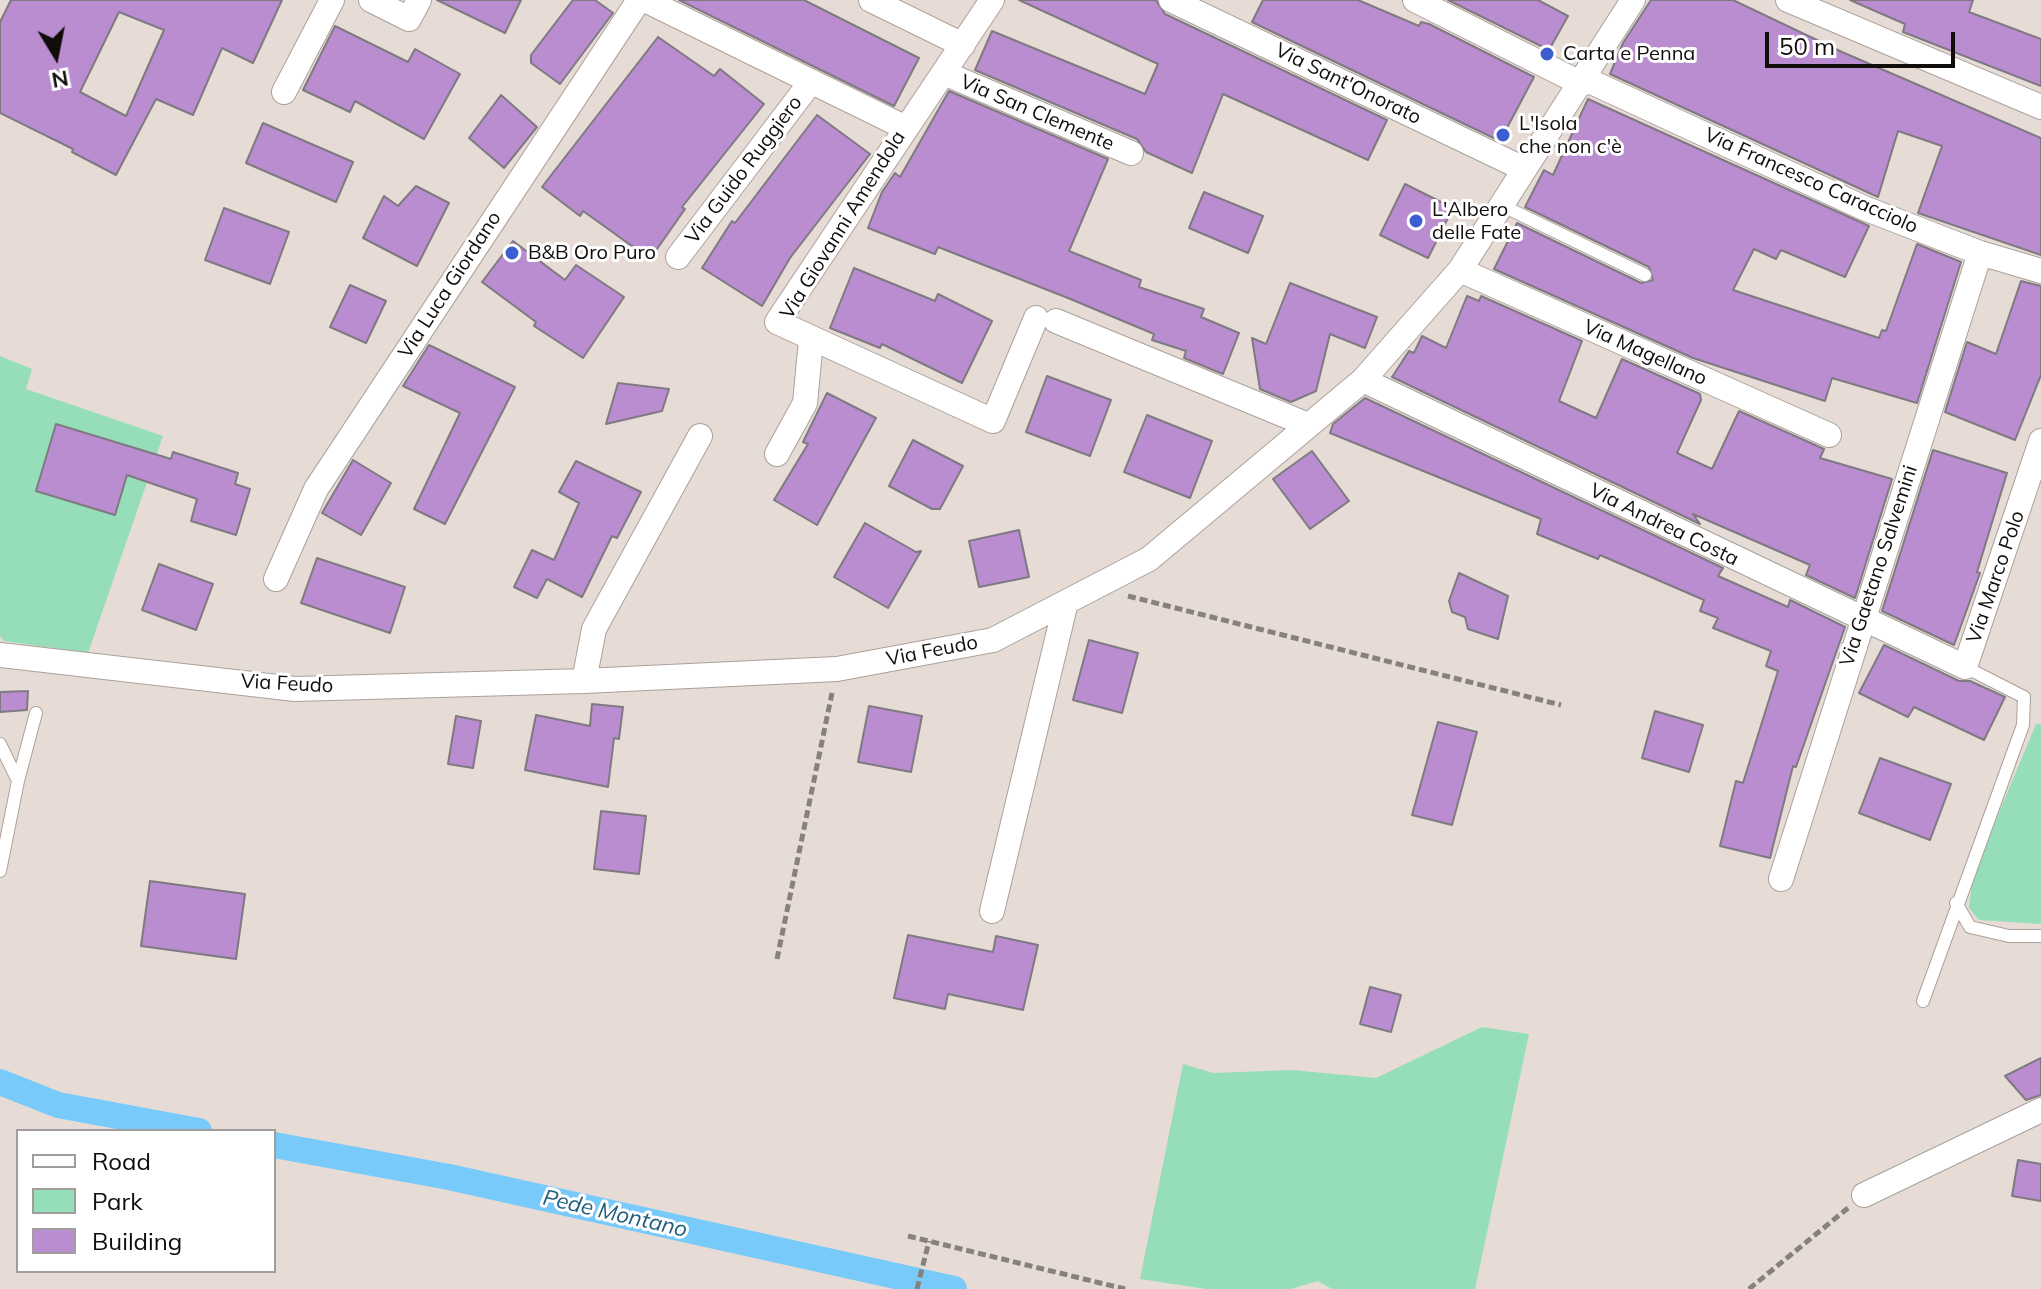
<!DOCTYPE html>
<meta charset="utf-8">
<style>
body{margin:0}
#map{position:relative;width:2041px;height:1289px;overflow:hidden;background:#e6dcd5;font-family:Mulish,sans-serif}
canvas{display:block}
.legend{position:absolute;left:16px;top:1129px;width:260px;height:144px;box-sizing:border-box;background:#fff;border:2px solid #9f9e9d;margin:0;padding:10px 14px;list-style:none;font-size:24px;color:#100d0b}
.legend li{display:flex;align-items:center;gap:16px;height:40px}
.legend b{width:40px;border:2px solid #9f9e9d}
.north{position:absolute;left:16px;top:16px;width:80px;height:80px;-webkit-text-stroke:6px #fff;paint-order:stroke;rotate:170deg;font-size:22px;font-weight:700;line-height:32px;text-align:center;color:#100d0b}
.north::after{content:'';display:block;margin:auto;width:28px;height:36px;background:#100d0b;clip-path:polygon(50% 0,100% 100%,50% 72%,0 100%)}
.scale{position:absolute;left:1765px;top:32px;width:190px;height:36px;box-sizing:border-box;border:4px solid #100d0b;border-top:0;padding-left:10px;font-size:24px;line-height:28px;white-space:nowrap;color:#100d0b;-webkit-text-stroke:6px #fff;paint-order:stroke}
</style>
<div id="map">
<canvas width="2041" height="1289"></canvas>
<ul class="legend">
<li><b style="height:10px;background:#fff"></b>Road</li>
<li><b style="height:22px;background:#95deb9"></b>Park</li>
<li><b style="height:22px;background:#b98dd0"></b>Building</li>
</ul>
<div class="north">N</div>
<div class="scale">50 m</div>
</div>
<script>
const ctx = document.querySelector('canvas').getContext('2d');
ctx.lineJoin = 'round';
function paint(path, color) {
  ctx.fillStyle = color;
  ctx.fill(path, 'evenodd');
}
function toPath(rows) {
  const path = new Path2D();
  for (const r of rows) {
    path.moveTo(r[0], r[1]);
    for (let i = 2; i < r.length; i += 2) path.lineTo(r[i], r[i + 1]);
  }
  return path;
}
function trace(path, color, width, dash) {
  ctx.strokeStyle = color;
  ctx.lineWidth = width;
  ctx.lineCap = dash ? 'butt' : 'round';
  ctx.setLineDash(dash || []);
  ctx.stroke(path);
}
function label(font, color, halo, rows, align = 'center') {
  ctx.font = font + ' Mulish,sans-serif';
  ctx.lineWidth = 6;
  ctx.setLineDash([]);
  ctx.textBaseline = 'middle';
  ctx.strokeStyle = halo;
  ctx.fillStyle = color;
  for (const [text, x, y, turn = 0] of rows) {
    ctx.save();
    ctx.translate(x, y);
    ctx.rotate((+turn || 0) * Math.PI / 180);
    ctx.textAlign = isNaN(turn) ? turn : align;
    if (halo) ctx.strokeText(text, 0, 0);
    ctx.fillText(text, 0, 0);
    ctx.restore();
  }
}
const green = toPath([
 [0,356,32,369,26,389,163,436,88,653,4,641,0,636],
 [2036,724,2041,724,2041,924,1979,920,1969,908,1973,875],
 [1482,1027,1529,1034,1475,1289,1332,1289,1318,1281,1291,1289,1206,1289,1140,1279,1183,1064,1213,1073,1292,1070,1376,1078]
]);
const canal = toPath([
 [0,1082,58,1105,199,1131],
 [274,1145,449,1177,954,1289]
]);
const building = toPath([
 [11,0,282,0,253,63,222,48,193,115,156,99,116,175,72,152,73,149,0,113,0,22,11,0],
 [119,12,164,30,126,116,80,92,119,12],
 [437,0,521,0,505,33,437,0],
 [573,0,595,0,613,13,560,84,531,63,531,55,573,0],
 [679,0,804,0,919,58,894,106,679,0],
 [1019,0,1156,0,1165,14,1387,120,1368,160,1223,94,1192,173,1146,152,1137,139,975,70,992,31,1145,94,1158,64,1019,0],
 [1263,0,1358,0,1419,26,1421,22,1429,24,1534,77,1500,141,1252,22,1263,0],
 [1448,0,1538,0,1568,16,1549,50,1448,0],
 [1651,0,1733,0,1842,52,2041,138,2041,255,1918,213,1942,146,1898,131,1878,197,1610,74,1623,43,1651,0],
 [1850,0,1973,0,1969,12,2041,39,2041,86,1903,32,1905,24,1850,0],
 [335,26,408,62,415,49,460,74,424,139,355,101,350,112,303,90,335,26],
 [658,37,714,76,720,69,764,104,682,207,685,209,650,259,583,211,580,216,542,187,658,37],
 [949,91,1108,159,1069,251,1141,280,1139,287,1204,309,1201,317,1239,333,1223,374,1184,358,1186,351,1152,340,1154,334,1068,298,938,247,935,254,868,228,882,192,895,173,900,177,949,91],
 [501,95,537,127,504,168,469,138,501,95],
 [1588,99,1869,226,1845,277,1781,250,1776,259,1754,249,1733,290,1879,338,1882,330,1886,331,1917,244,1961,262,1917,403,1832,378,1825,401,1693,358,1494,269,1517,223,1641,283,1653,280,1649,267,1525,207,1544,170,1553,175,1588,99],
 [817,115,870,154,790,258,762,306,702,268,732,221,735,223,817,115],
 [263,123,353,162,336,202,246,163,263,123],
 [1405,184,1453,208,1428,258,1380,235,1405,184],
 [416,186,449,203,417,266,363,238,384,196,398,206,416,186],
 [1204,192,1263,216,1248,253,1189,228,1204,192],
 [224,208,289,232,270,284,205,260,224,208],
 [513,241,565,280,576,265,624,297,583,358,534,326,536,322,482,282,513,241],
 [854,268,935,301,938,294,992,321,962,383,882,344,880,348,830,328,854,268],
 [2021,281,2041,286,2041,375,2015,440,1945,412,1967,342,1996,354,2021,281],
 [1290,283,1377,317,1365,348,1330,334,1316,391,1291,402,1260,389,1252,338,1266,344,1290,283],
 [350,285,386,301,366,343,330,327,350,285],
 [1467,296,1479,301,1481,296,1582,341,1559,401,1596,418,1622,359,1700,394,1701,400,1677,453,1712,469,1739,411,1824,449,1820,458,1892,479,1855,598,1806,575,1810,565,1693,514,1700,524,1392,377,1409,351,1414,353,1422,336,1446,348,1467,296],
 [429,345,515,387,445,524,414,509,460,413,403,386,429,345],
 [1047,376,1111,400,1090,456,1026,432,1047,376],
 [618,383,669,389,662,411,606,424,618,383],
 [827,393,876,418,817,525,774,500,808,444,803,442,827,393],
 [1365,398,1723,568,1718,576,1788,607,1790,600,1845,627,1796,767,1793,766,1770,858,1720,846,1736,781,1743,783,1778,671,1766,666,1771,651,1713,628,1718,618,1700,611,1704,600,1600,555,1598,559,1537,534,1541,519,1330,433,1333,424,1365,398],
 [1147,415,1212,441,1190,498,1124,472,1147,415],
 [56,424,171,459,173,452,238,473,235,484,250,489,236,535,191,521,197,499,127,475,115,515,36,491,56,424],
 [913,440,963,466,940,509,932,509,889,486,913,440],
 [1933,450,2007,473,1977,572,1980,573,1954,645,1882,611,1933,450],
 [1312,451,1349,501,1310,529,1273,479,1312,451],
 [353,460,391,483,361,535,322,513,353,460],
 [576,461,641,492,617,538,612,536,582,597,547,579,537,598,514,587,532,550,554,560,579,503,559,492,576,461],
 [865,523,916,552,921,551,888,608,834,577,865,523],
 [1019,530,1029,577,979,587,969,541,1019,530],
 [317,558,405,587,390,633,301,603,317,558],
 [159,564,213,584,196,630,142,610,159,564],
 [1459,573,1508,596,1498,639,1468,629,1465,617,1452,612,1449,601,1459,573],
 [1089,640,1138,653,1122,713,1073,700,1089,640],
 [1884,645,1959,681,1970,681,2005,697,1984,740,1914,707,1908,717,1859,693,1884,645],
 [28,691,27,710,0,712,0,692,28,691],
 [592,704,623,707,619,739,614,738,608,787,525,770,536,715,590,726,592,704],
 [869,706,922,716,911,772,858,762,869,706],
 [1655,711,1703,725,1689,772,1642,758,1655,711],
 [456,716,481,721,473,768,448,764,456,716],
 [1438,722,1477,732,1452,825,1412,815,1438,722],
 [1880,758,1951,784,1930,840,1859,813,1880,758],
 [601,811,646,816,639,874,594,869,601,811],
 [150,881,245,894,236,959,141,946,150,881],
 [908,935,993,952,996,936,1038,945,1023,1010,948,994,945,1009,894,998,908,935],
 [1370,987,1401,995,1391,1032,1360,1024,1370,987],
 [2041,1058,2041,1095,2026,1100,2005,1076,2041,1058],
 [2018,1160,2041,1164,2041,1201,2012,1196,2018,1160]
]);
const path = toPath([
 [1128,596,1561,705],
 [777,959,832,693],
 [908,1236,1125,1289],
 [917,1289,929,1241],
 [1749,1289,1848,1208]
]);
const lane = toPath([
 [1503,206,1645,275],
 [0,744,18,781,0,871],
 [18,781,36,713],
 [1956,903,1970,927,2009,936,2041,936],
 [1923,1001,2023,725,2024,697,1965,667]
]);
const street = toPath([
 [371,0,409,19,419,0],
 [645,0,904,127],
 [871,0,963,45],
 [992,0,777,322,993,421,1036,318],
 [1171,0,1524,169],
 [1415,0,1582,84],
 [1788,0,2041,107],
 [944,73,1131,153],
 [1585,79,1864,208,1980,253,2041,271],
 [284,92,332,0],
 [678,257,810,83],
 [1460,270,1829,435],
 [1056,321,1308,425],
 [1363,380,1965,667,2041,441],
 [777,454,805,403,811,340],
 [276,579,316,489,639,0],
 [0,655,295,689,584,681,837,669,993,640,1149,559,1363,380,1460,270,1633,0],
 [584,681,594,629,700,436],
 [1781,879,1980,253],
 [992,911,1066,602],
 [1864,1195,2041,1110]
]);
const markers = [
 [1547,54,8,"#3c5ed0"],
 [1503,135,8,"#3c5ed0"],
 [1416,221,8,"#3c5ed0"],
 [512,253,8,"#3c5ed0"]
];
const poiNames = [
 ["Carta e Penna",1563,54],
 ["L'Isola",1519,124],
 ["che non c'è",1519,147],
 ["L'Albero",1432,210],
 ["delle Fate",1432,233],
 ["B&B Oro Puro",528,253]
];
const streetNames = [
 ["Via Sant'Onorato",1348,84,26],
 ["Via San Clemente",1037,113,23],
 ["Via Guido Ruggiero",744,170,-53],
 ["Via Francesco Caracciolo",1811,181,24],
 ["Via Giovanni Amendola",843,225,-58],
 ["Via Luca Giordano",450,285,-57],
 ["Via Magellano",1645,353,24],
 ["Via Andrea Costa",1664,525,26],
 ["Via Gaetano Salvemini",1879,566,-72],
 ["Via Marco Polo",1996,577,-71],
 ["Via Feudo",932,651,-11],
 ["Via Feudo",287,684,3]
];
const waterNames = [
 ["Pede Montano",615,1214,13]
];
paint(green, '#95deb9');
trace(canal, '#77cafa', 26);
paint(building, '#b98dd0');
trace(building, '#7f7982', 2);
trace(lane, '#aba19b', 14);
trace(street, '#aba19b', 26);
trace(path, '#87817c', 5, [8, 4]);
trace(lane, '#fff', 12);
trace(street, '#fff', 24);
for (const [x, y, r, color] of markers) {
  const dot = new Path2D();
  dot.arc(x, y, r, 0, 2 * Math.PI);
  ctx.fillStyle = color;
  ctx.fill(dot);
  trace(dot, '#fff', 3);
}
label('20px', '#100d0b', '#fff', poiNames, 'left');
label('20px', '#100d0b', '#fff', streetNames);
label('italic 22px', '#1e5c7c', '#fff', waterNames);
</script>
